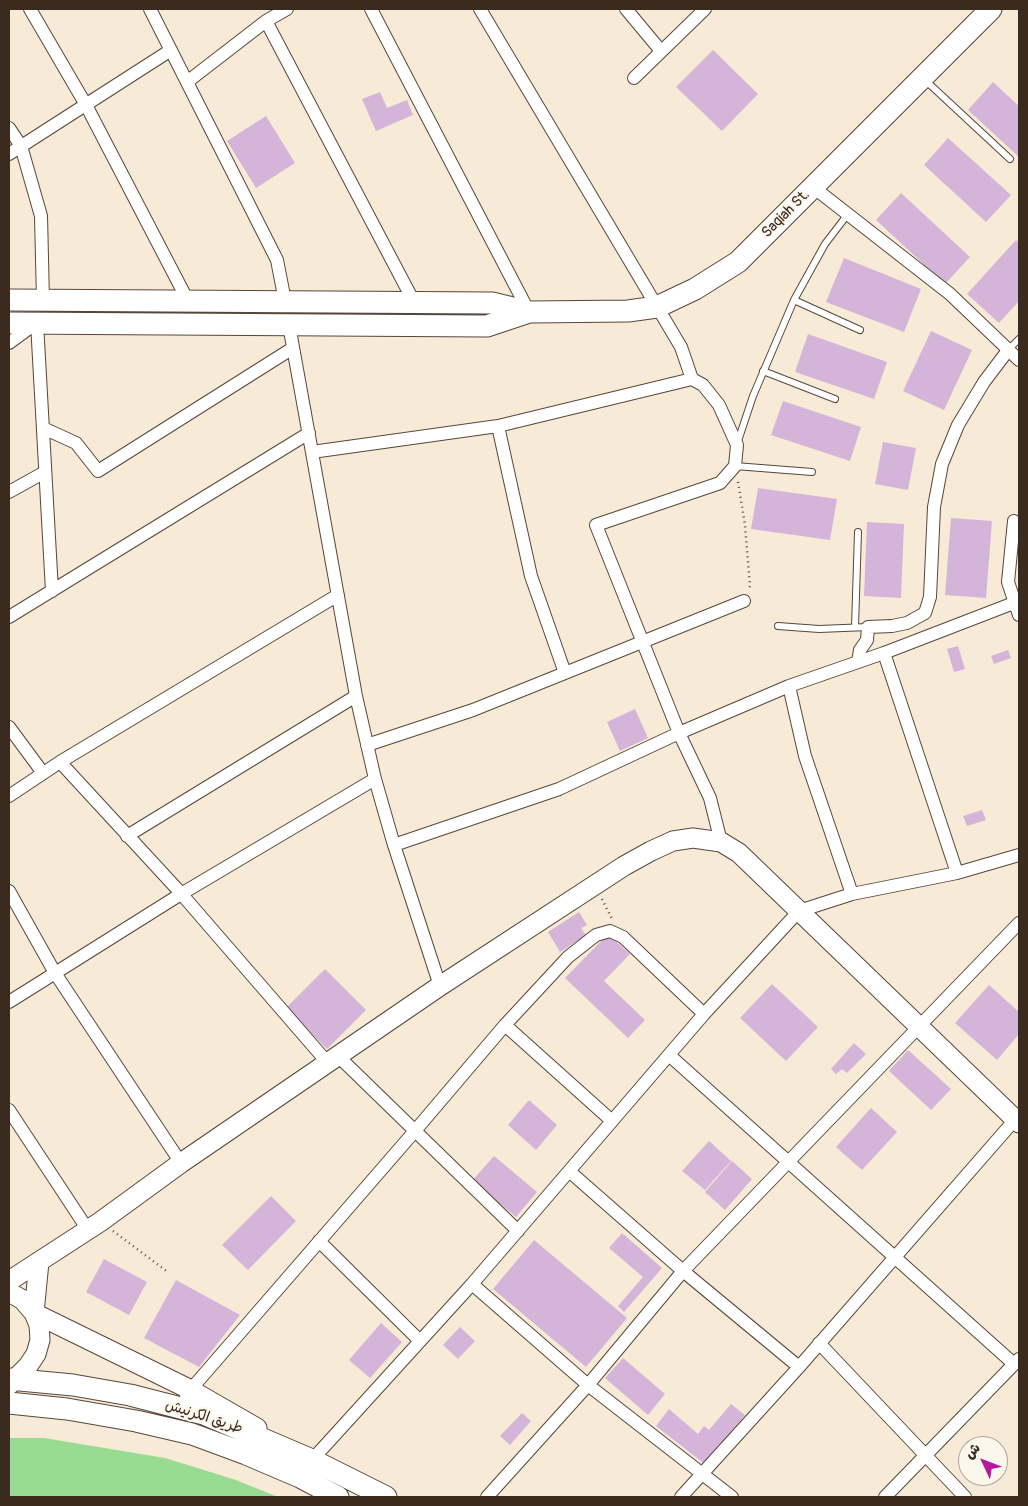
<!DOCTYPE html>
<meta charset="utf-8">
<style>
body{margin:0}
#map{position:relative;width:1028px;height:1506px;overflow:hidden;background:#f7ebd7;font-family:Pangolin,"Playpen Sans Arabic",sans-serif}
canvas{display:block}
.frame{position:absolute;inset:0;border:10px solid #3b2a1e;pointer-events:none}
.north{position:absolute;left:958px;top:1436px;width:50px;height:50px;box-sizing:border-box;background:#fbf7ec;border:1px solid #aea59a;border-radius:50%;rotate:313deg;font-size:14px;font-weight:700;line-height:20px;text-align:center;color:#3b2a1e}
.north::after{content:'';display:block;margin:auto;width:18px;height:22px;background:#b5179e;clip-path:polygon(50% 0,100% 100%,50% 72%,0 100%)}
</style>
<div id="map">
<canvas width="1028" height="1506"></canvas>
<div class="frame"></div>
<div class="north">ش</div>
</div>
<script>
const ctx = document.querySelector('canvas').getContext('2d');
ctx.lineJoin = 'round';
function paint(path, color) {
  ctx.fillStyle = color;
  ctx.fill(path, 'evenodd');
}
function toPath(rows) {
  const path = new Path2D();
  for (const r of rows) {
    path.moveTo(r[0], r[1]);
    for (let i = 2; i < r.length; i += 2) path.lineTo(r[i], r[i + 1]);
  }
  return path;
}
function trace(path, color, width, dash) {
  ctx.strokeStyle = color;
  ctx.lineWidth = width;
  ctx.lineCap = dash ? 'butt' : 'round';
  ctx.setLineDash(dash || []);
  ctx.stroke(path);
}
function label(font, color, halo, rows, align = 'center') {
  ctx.font = font + ' Pangolin,"Playpen Sans Arabic",sans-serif';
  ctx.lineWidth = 4;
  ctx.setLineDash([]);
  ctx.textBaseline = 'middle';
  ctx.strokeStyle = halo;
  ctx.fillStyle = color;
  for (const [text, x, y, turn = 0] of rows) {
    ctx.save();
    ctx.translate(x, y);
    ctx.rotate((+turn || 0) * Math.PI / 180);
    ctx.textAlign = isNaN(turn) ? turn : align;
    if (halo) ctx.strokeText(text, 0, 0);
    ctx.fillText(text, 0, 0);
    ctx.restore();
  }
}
const green = toPath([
 [9,1438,44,1438,165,1458,236,1480,278,1497,9,1497]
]);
const building = toPath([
 [713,50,758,94,722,131,676,87],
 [993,82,1019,106,1019,157,968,110],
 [380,92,387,108,407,100,413,115,376,131,362,99],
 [266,116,295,163,256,188,227,141],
 [948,138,1011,195,986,222,924,165],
 [901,193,970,257,945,284,876,220],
 [1016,240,1019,243,1019,301,999,323,967,294],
 [844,258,921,289,904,332,826,302],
 [931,331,972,350,944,410,903,391],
 [808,334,887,362,874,399,795,372],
 [783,401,861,427,850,461,771,435],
 [883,442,916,448,908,490,875,484],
 [758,488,837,499,830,540,751,529],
 [951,518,992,521,986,598,945,595],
 [867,522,904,524,901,598,864,596],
 [958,646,965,669,954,672,947,649],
 [1008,650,1011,658,994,664,991,656],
 [635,709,648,738,620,751,607,722],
 [982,810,986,820,967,826,963,816],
 [579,912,587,925,581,928,586,935,560,952,548,932],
 [608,934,630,954,604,981,645,1020,628,1038,565,978],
 [325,969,366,1010,327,1049,286,1008],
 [772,984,818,1027,786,1061,740,1018],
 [989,985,1019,1012,1019,1034,997,1060,955,1023],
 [854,1043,866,1054,847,1073,842,1069,836,1074,831,1069],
 [908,1050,951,1089,931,1110,889,1071],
 [529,1100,557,1125,536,1150,508,1125],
 [871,1108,897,1132,862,1170,836,1147],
 [709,1141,731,1161,705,1190,682,1171],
 [494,1156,537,1192,516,1217,472,1181],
 [732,1161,752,1179,725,1210,705,1192],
 [271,1196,296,1221,248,1270,222,1245],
 [622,1233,662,1268,624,1312,618,1306,643,1277,609,1248],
 [534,1240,627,1318,586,1367,493,1289],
 [104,1259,147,1282,129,1315,86,1292],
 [176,1280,240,1315,199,1367,144,1338],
 [381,1323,402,1342,370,1378,349,1360],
 [460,1327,475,1341,458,1359,443,1345],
 [623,1358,665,1394,648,1415,605,1378],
 [731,1404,745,1415,706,1465,656,1426,669,1409,698,1434,704,1426,709,1430],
 [522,1413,531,1421,510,1445,500,1436]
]);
const path = toPath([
 [738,482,745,525,750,586,748,590],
 [602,899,612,919],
 [113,1231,169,1273]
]);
const lane = toPath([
 [925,80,1010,159],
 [794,300,860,330],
 [1009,349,1019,339],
 [763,371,835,399],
 [737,444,753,396,794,300,825,244,848,214],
 [735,466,812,472],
 [778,626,819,629,868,627],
 [855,627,858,532]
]);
const street = toPath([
 [30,9,86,105,188,301],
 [150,9,277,260,285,301],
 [371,9,529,312],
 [480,9,681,347,692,379,703,385,719,405,737,445,735,466,720,483,596,525,679,733,710,798,721,842],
 [626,9,661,51],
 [266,21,414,302],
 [634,78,705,9],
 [187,82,266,21,287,9],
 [9,128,21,146,41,216,43,300],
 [9,154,171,50],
 [813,187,950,294,1019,360],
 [37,323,52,591],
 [289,325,356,696,375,779,394,845,440,986],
 [9,343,35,324],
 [498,426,531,576,565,673],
 [43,428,76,443,98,471,293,348],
 [312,452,498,426,692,379],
 [9,492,45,472],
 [1014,521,1008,582,1019,615],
 [9,617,309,433],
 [884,653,957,873],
 [858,662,860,650,867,640,868,627,892,626,907,623,925,613,930,597,934,507,942,464,958,425,984,382,1009,349],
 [789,686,805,756,852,894],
 [9,727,43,773],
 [367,745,473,710,744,601],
 [60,762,178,890,327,1062],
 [9,796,60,762,338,595],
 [127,836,356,696],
 [394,845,559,789,679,733,789,686,884,653,1019,601],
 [9,891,55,973,181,1163],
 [9,1002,181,894,375,779],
 [505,1025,568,957,596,935,610,931,623,937,704,1014],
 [669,1055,1014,1364],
 [338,1056,518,1231],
 [9,1110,88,1230],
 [569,1171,683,1271,799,1367],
 [319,1241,420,1341],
 [472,1284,588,1385,732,1497],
 [819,1343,965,1497],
 [186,1395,414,1132,505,1025,612,1121],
 [312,1460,472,1284,704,1014,799,911,852,894,957,873,1019,855],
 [487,1497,588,1385,683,1271,1019,923],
 [681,1497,799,1367,1019,1115],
 [885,1497,1019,1359]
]);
const secondary = toPath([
 [39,1262,34,1313,191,1390,257,1428],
 [9,1281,100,1222,181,1163,440,986,624,866,651,851,673,841,693,838,721,842,739,853,1019,1123],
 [9,1292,23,1300,34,1313,39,1325,40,1340,36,1354,28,1366,9,1385]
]);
const primary = toPath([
 [9,300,492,303,529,312,628,311,657,307,695,289,738,262,991,9],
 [9,323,487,326,529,312],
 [9,1379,73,1385,130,1395,204,1414,312,1460,386,1497],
 [9,1403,67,1409,136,1421,192,1434,246,1454,300,1477,338,1497]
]);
const streetNames = [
 ["Saqiah St.",786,214,-45],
 ["طريق الكرنيش",204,1417,18]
];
paint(green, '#9adb92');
paint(building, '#d4b4d8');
trace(lane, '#57473a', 8);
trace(street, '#57473a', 14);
trace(secondary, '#57473a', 21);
trace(primary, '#57473a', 23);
trace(path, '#57473a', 2.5, [1, 4]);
trace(lane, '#fff', 6);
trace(street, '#fff', 12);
trace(secondary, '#fff', 19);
trace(primary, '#fff', 21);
label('15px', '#3b2a1e', '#fbf7ec', streetNames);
</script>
